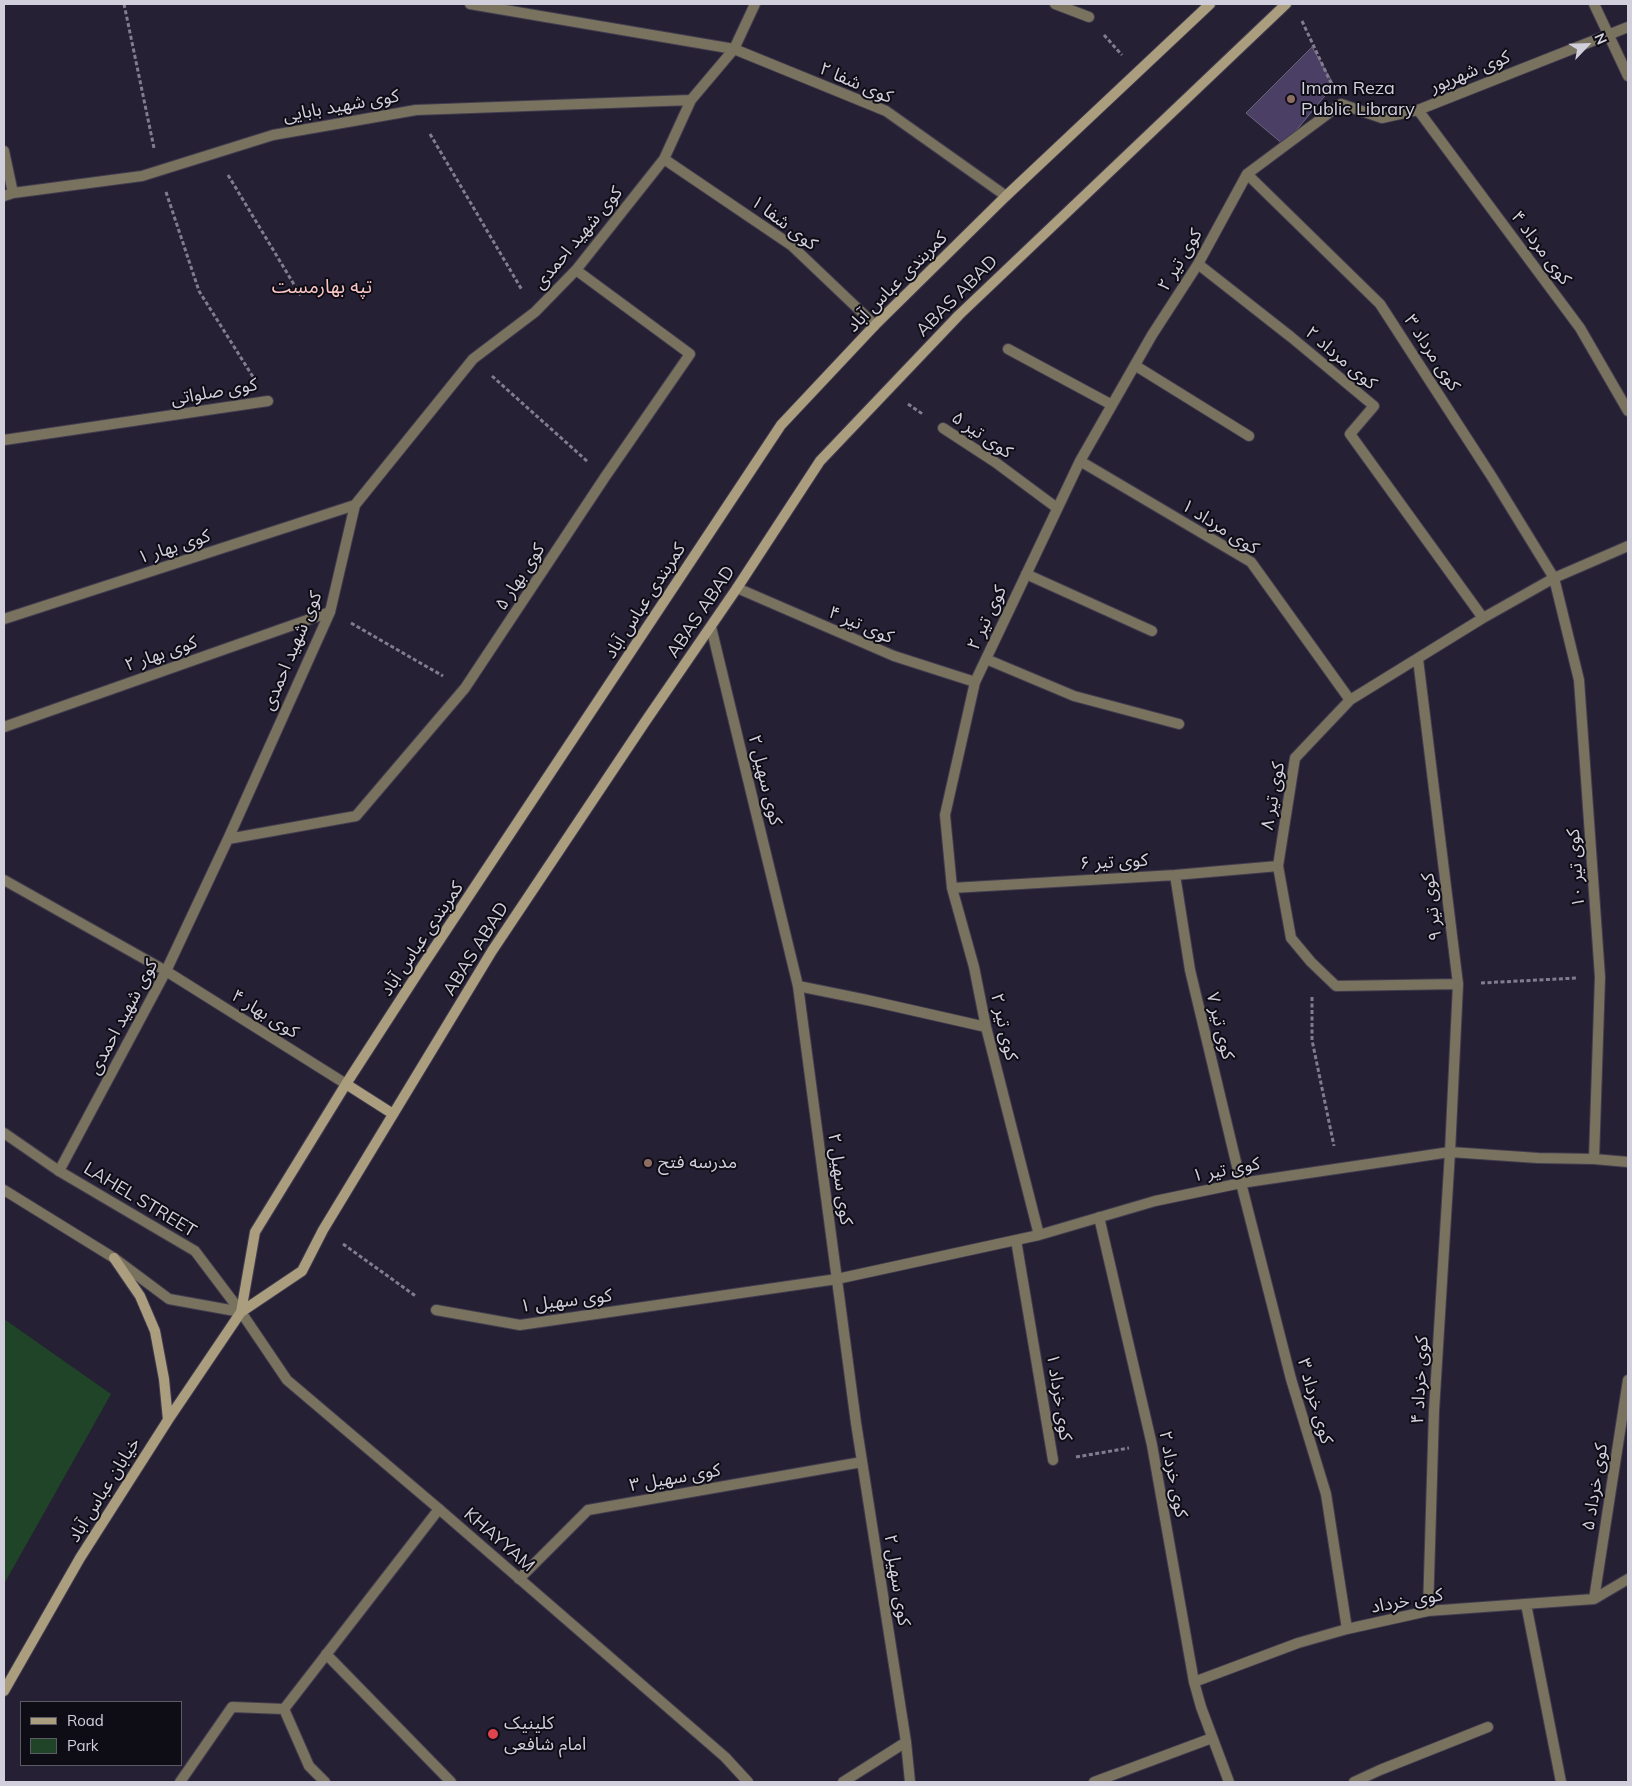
<!DOCTYPE html>
<meta charset="utf-8">
<style>
body{margin:0}
#map{position:relative;width:1632px;height:1786px;overflow:hidden;background:#262034;font-family:Mulish,sans-serif}
canvas{display:block}
.frame{position:absolute;inset:0;border:5px solid #d2cfdc;pointer-events:none}
.legend{position:absolute;left:20px;top:1701px;width:162px;height:65px;box-sizing:border-box;background:#0e0c15;border:1px solid #5c5a65;margin:0;padding:6px 9px;list-style:none;font-size:15px;color:#d2cfdc}
.legend li{display:flex;align-items:center;gap:10px;height:25px}
.legend b{width:25px;border:1px solid #5c5a65}
.north{position:absolute;left:1562px;top:20px;width:50px;height:50px;-webkit-text-stroke:4px #0e0c15;paint-order:stroke;rotate:66deg;font-size:14px;font-weight:700;line-height:20px;text-align:center;color:#d2cfdc}
.north::after{content:'';display:block;margin:auto;width:18px;height:22px;background:#d2cfdc;clip-path:polygon(50% 0,100% 100%,50% 72%,0 100%)}
</style>
<div id="map">
<canvas width="1632" height="1786"></canvas>
<div class="frame"></div>
<ul class="legend">
<li><b style="height:6px;background:#aa9e7f"></b>Road</li>
<li><b style="height:14px;background:#1f4427"></b>Park</li>
</ul>
<div class="north">N</div>
</div>
<script>
const ctx = document.querySelector('canvas').getContext('2d');
ctx.lineJoin = 'round';
function paint(path, color) {
  ctx.fillStyle = color;
  ctx.fill(path, 'evenodd');
}
function toPath(rows) {
  const path = new Path2D();
  for (const r of rows) {
    path.moveTo(r[0], r[1]);
    for (let i = 2; i < r.length; i += 2) path.lineTo(r[i], r[i + 1]);
  }
  return path;
}
function trace(path, color, width, dash) {
  ctx.strokeStyle = color;
  ctx.lineWidth = width;
  ctx.lineCap = dash ? 'butt' : 'round';
  ctx.setLineDash(dash || []);
  ctx.stroke(path);
}
function label(font, color, halo, rows, align = 'center') {
  ctx.font = font + ' Mulish,"Noto Sans Arabic",sans-serif';
  ctx.lineWidth = 4;
  ctx.setLineDash([]);
  ctx.textBaseline = 'middle';
  ctx.strokeStyle = halo;
  ctx.fillStyle = color;
  for (const [text, x, y, turn = 0] of rows) {
    ctx.save();
    ctx.translate(x, y);
    ctx.rotate((+turn || 0) * Math.PI / 180);
    ctx.textAlign = isNaN(turn) ? turn : align;
    if (halo) ctx.strokeText(text, 0, 0);
    ctx.fillText(text, 0, 0);
    ctx.restore();
  }
}
const green = toPath([
 [4,1319,111,1394,4,1584]
]);
const building = toPath([
 [1312,47,1334,85,1284,145,1246,113,1312,47]
]);
const path = toPath([
 [124,4,154,148],
 [1302,21,1331,83],
 [1104,35,1122,55],
 [430,134,522,290],
 [228,175,301,296],
 [166,192,199,291,255,380],
 [492,376,588,462],
 [908,404,924,415],
 [351,623,443,676],
 [1481,983,1577,978],
 [1312,997,1312,1040,1334,1146],
 [343,1244,417,1297],
 [1076,1457,1129,1448]
]);
const service = toPath([
 [326,1654,451,1782],
 [284,1709,309,1766,325,1782],
 [180,1782,232,1707,284,1709,439,1509]
]);
const minor = toPath([
 [470,4,734,49,886,111,1006,196],
 [1055,4,1089,17],
 [1594,4,1628,76],
 [1418,110,1580,328,1628,411],
 [4,151,13,193],
 [664,159,791,245,875,325],
 [1247,174,1380,304,1492,477,1554,578,1579,680,1600,977,1594,1159],
 [4,196,13,193,142,176,273,135,416,110,691,100],
 [1198,264,1291,337,1374,406,1350,434,1483,618],
 [1008,349,1112,405],
 [1136,366,1249,436],
 [943,428,995,462,1057,508],
 [4,440,268,401],
 [1080,461,1251,562,1350,700],
 [1026,574,1152,631],
 [737,588,894,656,975,682],
 [4,619,355,505],
 [711,627,798,986,856,1423,906,1742,910,1782],
 [986,659,1074,696,1179,724],
 [1418,659,1458,984,1450,1152,1434,1411,1428,1611],
 [4,727,330,612],
 [228,839,356,816,465,688,605,477,690,354,576,270],
 [1175,875,1190,970,1241,1183,1291,1379,1326,1494,1347,1629],
 [4,880,166,971,346,1084],
 [952,888,1175,875,1278,866],
 [1458,984,1336,986,1311,962,1291,938,1278,866,1295,758,1350,700,1483,618,1554,578,1628,546],
 [798,986,867,1000,986,1027],
 [59,1171,166,971,228,839,330,612,355,505,473,359,535,312,576,270,664,159,691,100,734,49,755,4],
 [1099,1217,1152,1445,1194,1682,1201,1707,1229,1782],
 [1039,1235,986,1027,974,967,952,888,945,815,975,682,1080,461,1152,335,1198,264,1247,174,1341,104,1382,118,1418,110,1628,27],
 [1016,1240,1053,1460],
 [436,1310,520,1325,837,1279,1039,1235,1155,1201,1241,1183,1450,1152,1538,1158,1594,1159,1628,1162],
 [519,1579,588,1510,862,1462],
 [1594,1599,1628,1380],
 [1526,1604,1561,1782],
 [1194,1682,1298,1643,1347,1629,1428,1611,1594,1599,1628,1579],
 [843,1782,906,1742],
 [1094,1782,1212,1738],
 [1354,1782,1380,1770,1488,1727]
]);
const tertiary = toPath([
 [4,1133,59,1171,195,1251,241,1312,287,1380,439,1509,725,1757,748,1782],
 [4,1190,114,1258,169,1299,241,1312]
]);
const secondary = toPath([
 [346,1084,393,1114],
 [114,1258,140,1296,155,1331,164,1379,168,1420],
 [241,1312,255,1232,346,1084,421,968,781,425,875,325,1006,196,1210,4],
 [4,1691,80,1558,168,1420,241,1312,302,1271,323,1230,492,951,645,722,737,588,820,461,959,315,1286,4]
]);
const markers = [
 [1291,99,5,"#8d6e63"],
 [648,1163,5,"#8d6e63"],
 [493,1734,6,"#e0444e"]
];
const streetNames = [
 ["کوی شهریور",1470,72,-22],
 ["کوی شفا ۲",856,83,23],
 ["کوی شهید بابایی",341,106,-10],
 ["کوی شفا ۱",784,223,37],
 ["کوی شهید احمدی",578,238,-50],
 ["کوی مرداد ۴",1541,248,53],
 ["کوی تیر ۲",1180,260,-59],
 ["کمربندی عباس آباد",897,282,-45],
 ["ABAS ABAD",957,296,-45],
 ["کوی مرداد ۳",1432,353,57],
 ["کوی مرداد ۲",1341,358,40],
 ["کوی صلواتی",214,392,-10],
 ["کوی تیر ۵",982,435,34],
 ["کوی مرداد ۱",1220,527,32],
 ["کوی بهار ۱",174,547,-18],
 ["کوی بهار ۵",520,577,-57],
 ["کمربندی عباس آباد",645,601,-57],
 ["ABAS ABAD",701,612,-56],
 ["کوی تیر ۲",987,618,-65],
 ["کوی تیر ۴",861,625,23],
 ["کوی شهید احمدی",292,651,-67],
 ["کوی بهار ۲",161,654,-19],
 ["کوی سهیل ۲",765,780,76],
 ["کوی تیر ۸",1273,796,-80],
 ["کوی تیر ۶",1114,862,-3],
 ["کوی تیر ۱۰",1576,868,-94],
 ["کوی تیر ۹",1432,907,-97],
 ["کمربندی عباس آباد",422,939,-56],
 ["ABAS ABAD",476,949,-58],
 ["کوی بهار ۴",265,1014,32],
 ["کوی شهید احمدی",123,1017,-62],
 ["کوی تیر ۷",1220,1026,76],
 ["کوی تیر ۲",1004,1027,77],
 ["کوی تیر ۱",1226,1170,-11],
 ["کوی سهیل ۲",840,1179,82],
 ["LAHEL STREET",140,1200,31],
 ["کوی سهیل ۱",566,1301,-7],
 ["کوی خرداد ۴",1420,1380,-87],
 ["کوی خرداد ۱",1059,1397,81],
 ["کوی خرداد ۳",1315,1401,74],
 ["کوی خرداد ۲",1173,1474,79],
 ["کوی سهیل ۳",675,1478,-10],
 ["کوی خرداد ۵",1595,1487,-81],
 ["خیابان عباس آباد",104,1490,-58],
 ["KHAYYAM",499,1540,41],
 ["کوی سهیل ۲",897,1580,81],
 ["کوی خرداد",1407,1601,-10]
];
const poiNames = [
 ["Imam Reza",1301,89],
 ["Public Library",1301,110],
 ["مدرسه فتح",658,1163],
 ["کلینیک",504,1724],
 ["امام شافعی",504,1745]
];
const neighbourhoodNames = [
 ["تپه بهارمست",322,287]
];
paint(green, '#1f4427');
paint(building, '#4b3f66');
trace(building, '#6c657d', 1);
trace(service, '#423c4f', 12);
trace(minor, '#423c4f', 12);
trace(tertiary, '#423c4f', 12);
trace(secondary, '#423c4f', 12);
trace(path, '#827d8e', 3, [4, 2.5]);
trace(service, '#79725f', 10);
trace(minor, '#79725f', 10);
trace(tertiary, '#79725f', 10);
trace(secondary, '#aa9e7f', 10);
for (const [x, y, r, color] of markers) {
  const dot = new Path2D();
  dot.arc(x, y, r, 0, 2 * Math.PI);
  ctx.fillStyle = color;
  ctx.fill(dot);
  trace(dot, '#0e0c15', 2);
}
label('18px', '#d2cfdc', '#0e0c15', streetNames);
label('18px', '#d2cfdc', '#0e0c15', poiNames, 'left');
label('19px', '#fbc7c6', '#0e0c15', neighbourhoodNames);
</script>
